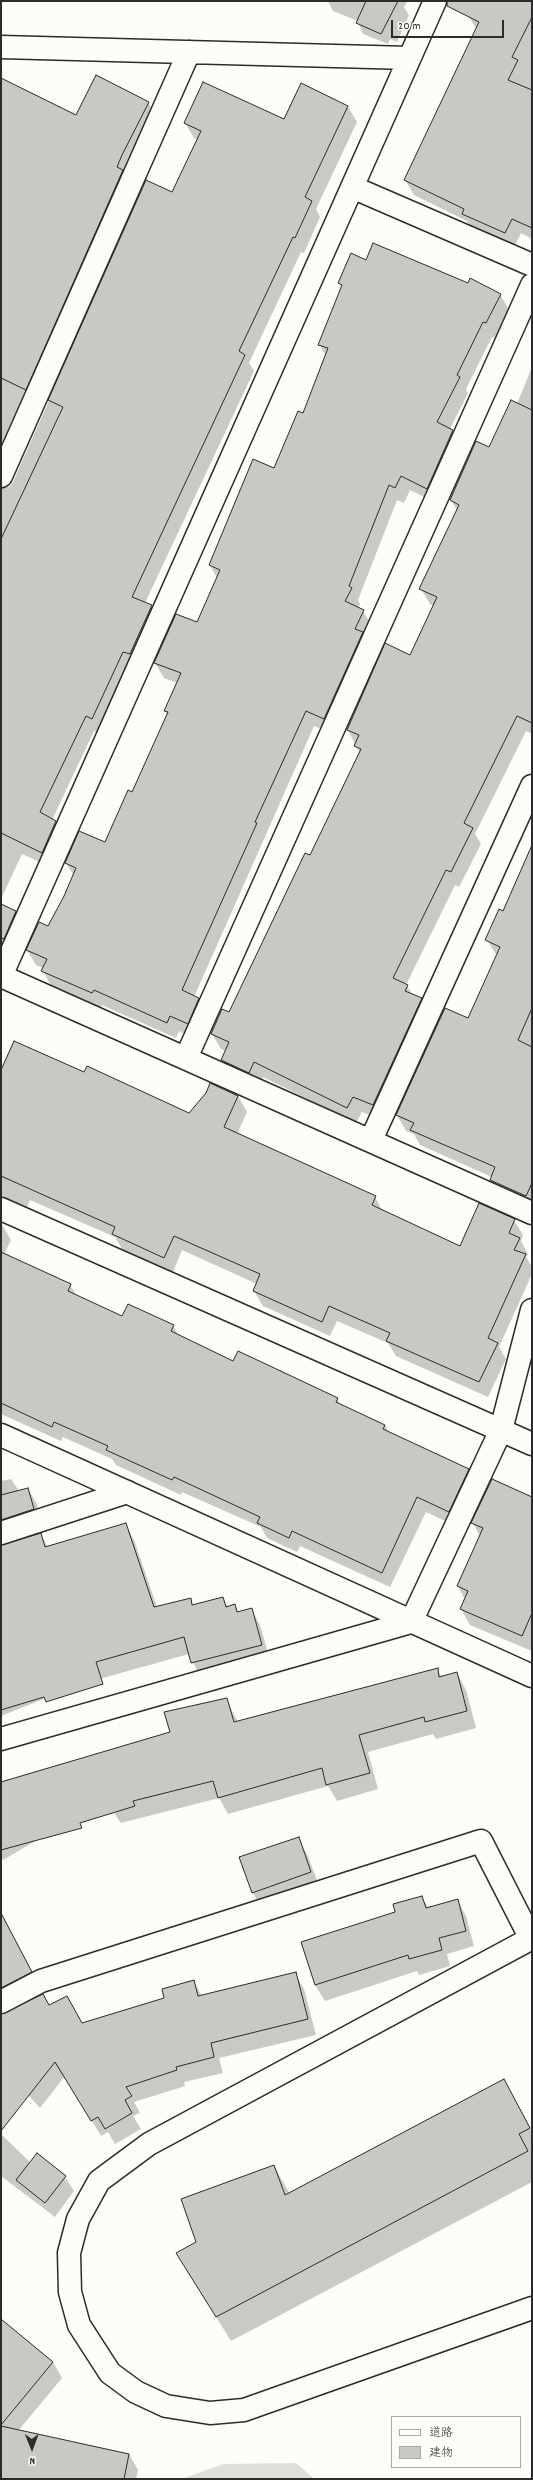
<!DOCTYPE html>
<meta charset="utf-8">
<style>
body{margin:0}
#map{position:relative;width:533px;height:2480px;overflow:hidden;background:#fdfcf7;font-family:Dekko,"Klee One",sans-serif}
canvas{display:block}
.frame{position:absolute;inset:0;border:2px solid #2b2b2b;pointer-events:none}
.legend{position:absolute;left:391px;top:2416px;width:130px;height:52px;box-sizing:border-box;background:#fdfcf7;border:1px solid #a9a8a5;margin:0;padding:5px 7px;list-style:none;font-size:12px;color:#2b2b2b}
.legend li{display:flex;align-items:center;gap:8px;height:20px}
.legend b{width:20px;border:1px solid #a9a8a5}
.north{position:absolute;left:12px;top:2428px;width:40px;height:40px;-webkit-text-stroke:3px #fdfcf7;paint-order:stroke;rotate:179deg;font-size:11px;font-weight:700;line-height:16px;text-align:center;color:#2b2b2b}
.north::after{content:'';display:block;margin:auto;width:14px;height:18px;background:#2b2b2b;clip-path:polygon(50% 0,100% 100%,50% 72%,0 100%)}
.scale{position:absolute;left:391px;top:20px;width:113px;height:18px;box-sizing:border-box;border:2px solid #2b2b2b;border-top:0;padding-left:5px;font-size:12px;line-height:14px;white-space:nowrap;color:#2b2b2b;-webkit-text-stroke:3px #fdfcf7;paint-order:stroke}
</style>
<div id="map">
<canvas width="533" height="2480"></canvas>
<div class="frame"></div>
<ul class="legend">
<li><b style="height:5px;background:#fdfcf7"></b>道路</li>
<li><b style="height:11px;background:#c9c8c4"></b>建物</li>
</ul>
<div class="north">N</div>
<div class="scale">20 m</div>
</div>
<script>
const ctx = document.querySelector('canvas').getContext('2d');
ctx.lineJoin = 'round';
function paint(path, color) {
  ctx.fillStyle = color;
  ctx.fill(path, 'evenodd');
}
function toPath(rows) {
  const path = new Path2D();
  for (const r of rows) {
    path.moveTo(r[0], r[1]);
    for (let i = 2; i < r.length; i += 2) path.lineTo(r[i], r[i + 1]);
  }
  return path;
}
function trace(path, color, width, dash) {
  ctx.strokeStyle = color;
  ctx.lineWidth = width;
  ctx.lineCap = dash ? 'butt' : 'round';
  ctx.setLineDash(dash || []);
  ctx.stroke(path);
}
const green = toPath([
 [296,2463,314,2479,181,2479,224,2464]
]);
const shadow = toPath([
 [328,1,407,1,404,7,409,15,397,42,390,39,388,44,363,34,358,21,333,11],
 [471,1,532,1,532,239,521,233,514,248,471,229,467,221,414,195,405,180,477,30,469,17],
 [1,79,76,116,148,102,157,118,1,480],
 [301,85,348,107,357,122,316,209,320,217,304,253,301,252,249,363,254,371,145,603,152,606,161,621,100,734,94,731,52,820,65,837,51,867,22,854,1,899,1,488,9,487,13,482,146,181,173,193,198,140,194,138,185,123,284,120],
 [367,261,468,284,500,294,509,310,495,338,492,337,466,389,468,393,450,429,462,446,436,503,410,490,404,503,397,500,358,600,360,604,358,608,363,611,372,626,333,734,314,726,194,997,198,999,207,1014,196,1039,179,1031,176,1038,102,1005,101,1008,51,986,43,971,44,968,36,965,27,950,49,927,65,897,74,876,66,863,105,843,133,793,168,715,165,711,178,683,164,678,155,663,198,623,217,578,210,565,274,469,303,415,326,356,320,345,342,287,339,283],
 [532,367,532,734,526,731,475,834,481,844,459,887,455,885,406,985,413,995,421,999,430,1015,382,1120,362,1112,356,1123,263,1077,258,1088,231,1076,222,1060,226,1051,221,1049,212,1034,230,1013,310,857,360,754,348,730,411,656,434,606,430,604,421,589,457,511,451,500,489,448,517,404],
 [532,846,532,1210,500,1196,491,1180,492,1177,420,1145,414,1134,406,1131,397,1115,469,1020,497,956,487,940,503,912],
 [1,905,15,912,24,927,13,954,1,948],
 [1,1072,85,1073,190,1114,207,1093,211,1084,238,1096,247,1112,237,1134,375,1197,383,1212,460,1247,514,1220,523,1235,521,1241,528,1254,526,1257,532,1267,532,1274,499,1347,506,1359,488,1397,396,1356,388,1343,337,1321,330,1336,263,1306,254,1291,257,1284,182,1250,173,1272,122,1249,115,1237,30,1200,23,1216,1,1217],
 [1,1223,11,1240,4,1254,70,1285,77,1296,123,1318,173,1326,179,1337,234,1362,337,1398,341,1406,385,1425,389,1433,468,1469,477,1485,458,1527,426,1512,390,1587,300,1546,297,1552,267,1538,261,1527,182,1492,181,1495,116,1465,112,1459,63,1437,61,1441,1,1414],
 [11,1479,19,1491,28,1489,37,1504,42,1525,1,1540,1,1481],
 [492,1480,532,1497,532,1651,470,1625,461,1609,465,1600,458,1586,480,1536,473,1523],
 [125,1524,134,1540,157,1607,190,1599,194,1606,223,1598,228,1607,235,1605,239,1613,251,1609,260,1625,270,1660,201,1679,189,1654,81,1684,1,1716,1,1545,40,1534,48,1547],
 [437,1670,442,1677,457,1673,466,1690,476,1728,436,1739,433,1734,368,1752,378,1789,337,1801,328,1786,228,1814,219,1798,121,1823,105,1800,3,1860,1,1856,1,1781,4,1782,171,1732,226,1699,238,1722],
 [298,1838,307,1854,320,1888,262,1909,253,1893,240,1858],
 [422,1897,429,1909,457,1900,466,1916,474,1946,447,1954,450,1966,419,1975,417,1971,325,2001,315,1985,396,1913],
 [1,1931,17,1943,40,1988,1,2011],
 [295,1973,304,1989,316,2035,219,2058,223,2073,184,2082,185,2086,134,2102,140,2113,133,2116,141,2129,115,2144,108,2132,101,2136,65,2076,40,2108,1,2065,1,2016,49,2007,82,2024,165,1998,194,1982,202,1996],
 [518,2106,532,2132,532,2182,231,2341,192,2278,198,2243,274,2166,290,2194],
 [1,2134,32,2164,40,2156,65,2177,74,2191,55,2217,1,2176],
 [1,2321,53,2362,62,2378,18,2431,129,2454,138,2470,136,2479,1,2479]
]);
const building = toPath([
 [366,1,398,1,381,34,356,23,366,1],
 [447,1,532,1,532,17,512,57,518,60,508,80,532,90,532,228,512,219,505,233,462,214,464,209,404,180,479,22,447,6,447,1],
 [96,75,149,102,122,155,117,167,123,170,26,390,1,378,1,78,76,115,96,75],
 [203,82,284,119,301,83,348,106,305,197,312,201,295,238,293,237,239,351,245,355,132,597,152,605,130,654,123,652,92,719,86,716,40,812,56,821,42,853,1,833,1,539,63,407,48,400,146,180,172,192,201,131,184,123,203,82],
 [373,243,468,283,470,278,501,294,486,323,483,322,457,375,460,377,437,422,453,430,427,489,401,476,395,488,389,485,349,586,352,588,345,601,364,610,355,629,363,632,324,719,306,711,255,822,257,823,182,990,199,998,188,1024,170,1016,167,1023,94,990,92,993,41,971,47,959,26,950,39,922,48,926,64,896,76,868,65,863,79,831,105,842,128,790,132,792,168,712,164,711,181,673,154,663,176,614,197,622,220,570,209,565,253,459,274,468,298,411,303,413,328,348,318,345,342,285,338,283,351,253,366,260,373,243],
 [511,400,532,410,532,723,517,716,464,823,473,828,451,872,446,870,393,978,408,985,405,991,422,998,373,1105,353,1097,347,1108,254,1062,249,1073,221,1060,229,1042,211,1034,222,1009,229,1012,305,853,310,855,361,749,354,746,359,735,347,730,385,643,410,655,437,597,419,589,459,505,450,500,476,441,489,447,511,400],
 [532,845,532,1008,518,1040,532,1047,532,1183,526,1196,490,1180,495,1167,410,1130,414,1123,396,1115,445,1008,468,1018,500,947,485,940,499,909,503,911,532,845],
 [1,904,16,911,4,939,1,938,1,904],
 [14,1041,84,1072,87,1066,189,1113,206,1093,210,1083,238,1096,224,1127,376,1196,372,1205,460,1246,479,1203,515,1219,509,1233,520,1238,514,1250,526,1254,488,1338,498,1343,479,1382,386,1341,390,1333,329,1306,322,1322,253,1291,260,1274,174,1236,164,1258,112,1234,115,1227,1,1176,1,1070,14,1041],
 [1,1252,71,1284,68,1291,122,1316,128,1304,174,1325,171,1331,233,1361,238,1351,338,1398,336,1402,385,1425,383,1429,469,1469,449,1512,417,1497,382,1573,292,1531,289,1538,257,1523,260,1517,174,1477,172,1480,106,1450,108,1446,54,1422,52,1427,1,1403,1,1252],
 [492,1479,532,1497,532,1613,522,1636,460,1609,468,1591,457,1586,483,1528,471,1523,492,1479],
 [28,1488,34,1509,1,1520,1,1495,28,1488],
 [126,1523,154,1607,191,1598,192,1605,223,1597,226,1607,235,1604,237,1612,252,1608,262,1645,191,1663,184,1637,96,1662,103,1684,46,1702,44,1697,1,1710,1,1545,41,1533,45,1547,126,1523],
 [438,1668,439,1677,457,1672,467,1711,425,1722,424,1717,359,1735,370,1773,326,1785,322,1768,218,1798,213,1781,133,1801,135,1806,80,1823,82,1828,1,1850,1,1782,170,1732,164,1712,227,1698,234,1722,438,1668],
 [299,1837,311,1872,252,1893,239,1857,299,1837],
 [422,1896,426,1908,458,1899,466,1931,439,1938,442,1950,409,1959,408,1955,315,1985,301,1942,395,1912,393,1904,422,1896],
 [1,1913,32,1972,1,1988,1,1913],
 [296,1972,308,2019,211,2043,214,2057,176,2067,177,2070,126,2087,132,2096,125,2100,132,2113,105,2129,98,2117,91,2121,55,2062,1,2131,1,2014,43,1994,49,2005,67,1996,82,2023,164,1998,162,1989,194,1980,198,1996,296,1972],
 [504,2079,530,2128,519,2134,528,2151,216,2317,176,2253,196,2242,181,2199,274,2165,285,2195,504,2079],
 [37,2153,66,2176,45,2203,16,2180,37,2153],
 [1,2319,53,2362,1,2425,1,2319],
 [1,2426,129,2454,124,2479,1,2479,1,2426]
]);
const minor = toPath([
 [1,47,409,58],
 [352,187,532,265],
 [1,476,189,52],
 [1,976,435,1],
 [1,976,532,1213],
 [186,1058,532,285],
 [371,1140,532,786],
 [1,1209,532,1444],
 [1,1533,127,1492],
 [1,1739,411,1622,501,1430,532,1310],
 [1,2002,41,1981,481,1841,531,1939]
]);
const tertiary = toPath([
 [1,1435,532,1676],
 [532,1938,149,2144,99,2181,78,2219,69,2253,70,2292,79,2325,110,2373,136,2392,166,2406,210,2413,244,2410,532,2308]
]);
paint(green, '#dfdeda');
paint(shadow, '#0003');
paint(building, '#c9c8c4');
trace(building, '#2b2b2b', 1);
trace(minor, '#2b2b2b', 25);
trace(tertiary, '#2b2b2b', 25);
trace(minor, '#fdfcf7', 22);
trace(tertiary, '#fdfcf7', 22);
</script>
